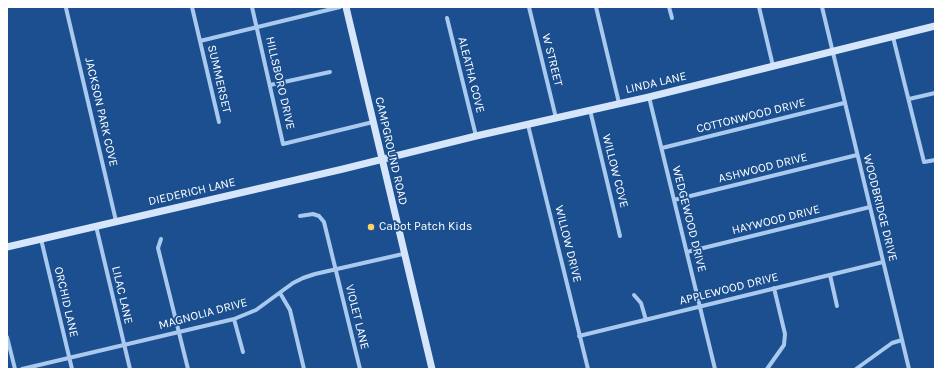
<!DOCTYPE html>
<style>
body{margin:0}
#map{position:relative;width:942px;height:376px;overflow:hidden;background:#1b4f8f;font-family:Karla,sans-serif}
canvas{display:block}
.frame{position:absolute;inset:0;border:8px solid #fff;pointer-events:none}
</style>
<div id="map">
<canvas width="942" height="376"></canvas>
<div class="frame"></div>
</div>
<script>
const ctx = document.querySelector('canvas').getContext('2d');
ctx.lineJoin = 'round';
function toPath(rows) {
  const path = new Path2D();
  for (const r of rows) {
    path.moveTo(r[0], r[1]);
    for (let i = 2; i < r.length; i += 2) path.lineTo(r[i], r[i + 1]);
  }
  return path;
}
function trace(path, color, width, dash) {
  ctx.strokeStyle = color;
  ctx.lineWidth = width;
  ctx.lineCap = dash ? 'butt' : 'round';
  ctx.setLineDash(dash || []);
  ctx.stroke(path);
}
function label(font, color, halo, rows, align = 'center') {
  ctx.font = font + ' Karla,sans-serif';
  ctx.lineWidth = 3.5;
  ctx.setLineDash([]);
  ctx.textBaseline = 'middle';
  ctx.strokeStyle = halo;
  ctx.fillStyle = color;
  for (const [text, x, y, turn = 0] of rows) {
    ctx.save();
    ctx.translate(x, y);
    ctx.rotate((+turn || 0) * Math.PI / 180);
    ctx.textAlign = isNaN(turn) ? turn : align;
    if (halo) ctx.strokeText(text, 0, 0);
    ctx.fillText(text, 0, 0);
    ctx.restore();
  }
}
const street = toPath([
 [192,7,219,122],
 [252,7,283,144,373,122],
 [529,7,556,118],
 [596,7,619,103],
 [669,7,672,18],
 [759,7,773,66],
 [822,7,909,369],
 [66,8,116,221],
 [447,18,476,136],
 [893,37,924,162,935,160],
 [200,41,340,7],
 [270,85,330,72],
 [649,97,715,369],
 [909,99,935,93],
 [590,110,620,236],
 [528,125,588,369],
 [662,148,844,103],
 [674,200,857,155],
 [300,216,313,214,319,216,324,222,360,369],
 [96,226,130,369],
 [41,239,72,369],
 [161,239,158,248,188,369],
 [687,252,870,207],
 [830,275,837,306],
 [280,293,290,310,304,369],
 [634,295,641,303,646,320],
 [234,319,243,352],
 [579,336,883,262],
 [7,337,15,369],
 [22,369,234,319,256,310,293,283,303,278,315,274,403,254],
 [767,369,784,345,785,334,774,288],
 [856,369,892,343,902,340]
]);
const secondary = toPath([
 [346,7,432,369],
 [7,247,343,169,476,136,649,97,935,26]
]);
const markers = [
 [371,227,4,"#ffd166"]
];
const streetNames = [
 ["W STREET",552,60,76],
 ["ALEATHA COVE",471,75,76],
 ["SUMMERSET",219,79,77],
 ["HILLSBORO DRIVE",280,83,77],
 ["LINDA LANE",656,83,-13],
 ["JACKSON PARK COVE",101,112,77],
 ["COTTONWOOD DRIVE",751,116,-14],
 ["CAMPGROUND ROAD",391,151,77],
 ["ASHWOOD DRIVE",763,168,-14],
 ["WILLOW COVE",615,171,76],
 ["DIEDERICH LANE",192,192,-13],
 ["WOODBRIDGE DRIVE",880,208,76],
 ["WEDGEWOOD DRIVE",689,219,76],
 ["HAYWOOD DRIVE",776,220,-14],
 ["WILLOW DRIVE",568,244,76],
 ["APPLEWOOD DRIVE",729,289,-14],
 ["LILAC LANE",122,295,77],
 ["ORCHID LANE",66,302,77],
 ["MAGNOLIA DRIVE",203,314,-15],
 ["VIOLET LANE",357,317,76]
];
const poiNames = [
 ["Cabot Patch Kids",379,227]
];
trace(street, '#a9c9ee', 4);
trace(secondary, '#d6e6fa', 7);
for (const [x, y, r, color] of markers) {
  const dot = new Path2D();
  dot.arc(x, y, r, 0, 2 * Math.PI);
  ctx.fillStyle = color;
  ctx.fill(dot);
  trace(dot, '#1b4f8f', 1.5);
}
label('12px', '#fff', '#1b4f8f', streetNames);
label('12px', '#fff', '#1b4f8f', poiNames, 'left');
</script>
